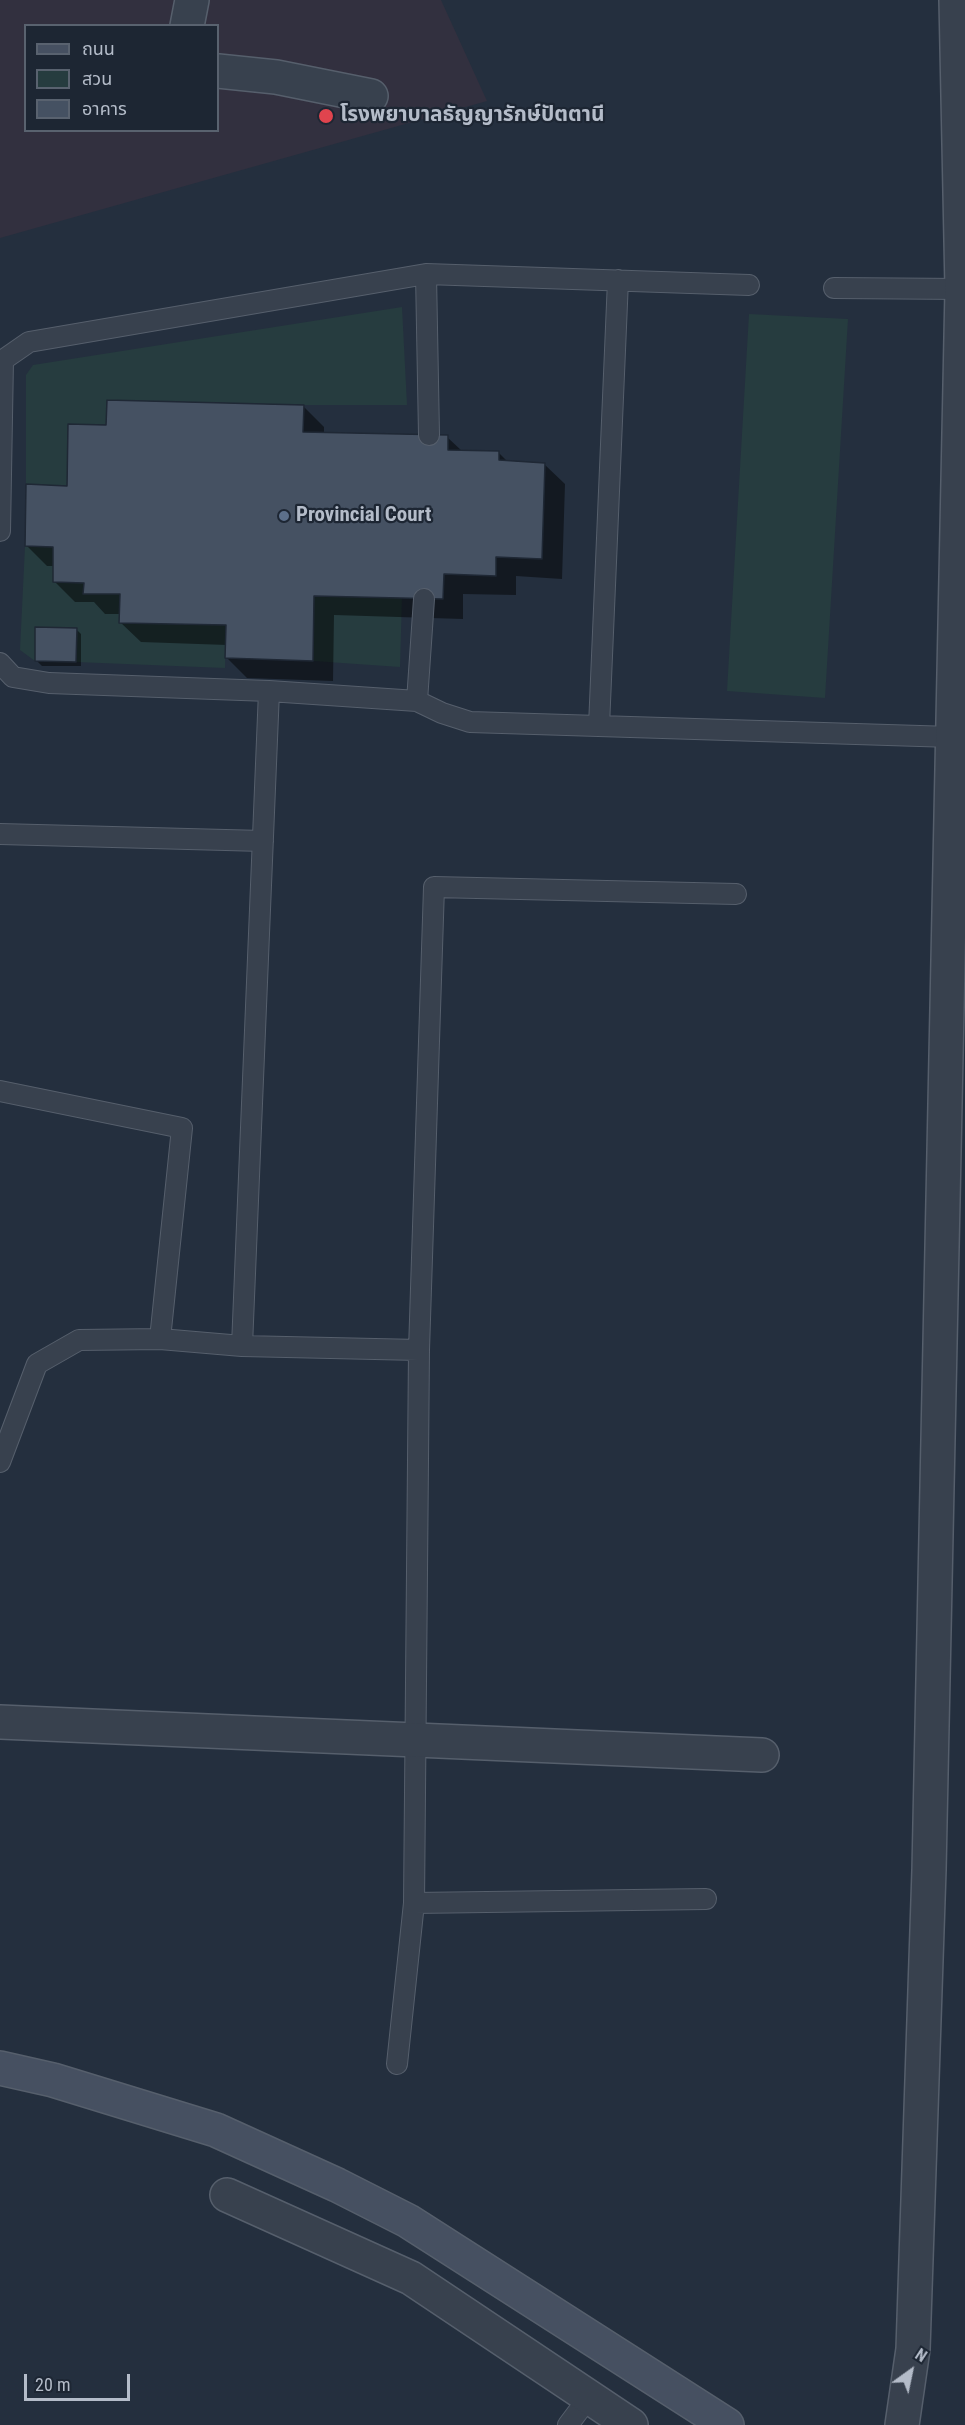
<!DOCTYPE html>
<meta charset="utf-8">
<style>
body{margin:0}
#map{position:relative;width:965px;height:2425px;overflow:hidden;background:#242f3e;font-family:"Roboto Condensed","Noto Sans Thai",sans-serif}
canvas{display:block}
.legend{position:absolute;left:24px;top:24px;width:195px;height:108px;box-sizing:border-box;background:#1d2633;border:2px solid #59626f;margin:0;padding:8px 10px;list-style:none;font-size:18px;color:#b4bcc9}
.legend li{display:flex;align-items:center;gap:12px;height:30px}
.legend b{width:30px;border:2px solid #59626f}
.north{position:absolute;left:881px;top:2341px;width:60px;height:60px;-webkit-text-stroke:4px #1d2633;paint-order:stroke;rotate:33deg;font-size:16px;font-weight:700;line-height:24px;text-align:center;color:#b4bcc9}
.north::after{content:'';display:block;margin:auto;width:21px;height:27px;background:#b4bcc9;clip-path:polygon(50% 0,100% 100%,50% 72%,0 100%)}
.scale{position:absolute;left:24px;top:2374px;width:106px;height:27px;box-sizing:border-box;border:3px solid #b4bcc9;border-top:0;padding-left:8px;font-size:18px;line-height:21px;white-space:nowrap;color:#b4bcc9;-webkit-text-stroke:4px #1d2633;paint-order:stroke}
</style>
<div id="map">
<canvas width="965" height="2425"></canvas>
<ul class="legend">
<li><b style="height:8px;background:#465061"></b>ถนน</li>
<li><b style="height:16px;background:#263c3f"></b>สวน</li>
<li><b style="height:16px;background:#455162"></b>อาคาร</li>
</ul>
<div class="north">N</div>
<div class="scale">20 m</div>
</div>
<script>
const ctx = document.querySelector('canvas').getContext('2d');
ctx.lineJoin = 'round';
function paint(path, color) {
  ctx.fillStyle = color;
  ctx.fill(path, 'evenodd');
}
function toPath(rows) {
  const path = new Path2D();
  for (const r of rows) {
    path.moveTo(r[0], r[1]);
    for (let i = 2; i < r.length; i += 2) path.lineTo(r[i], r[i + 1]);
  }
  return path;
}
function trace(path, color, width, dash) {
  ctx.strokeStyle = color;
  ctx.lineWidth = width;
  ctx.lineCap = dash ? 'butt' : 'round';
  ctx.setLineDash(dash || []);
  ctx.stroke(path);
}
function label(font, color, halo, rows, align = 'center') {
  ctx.font = font + ' "Roboto Condensed","Noto Sans Thai",sans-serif';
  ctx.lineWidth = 4.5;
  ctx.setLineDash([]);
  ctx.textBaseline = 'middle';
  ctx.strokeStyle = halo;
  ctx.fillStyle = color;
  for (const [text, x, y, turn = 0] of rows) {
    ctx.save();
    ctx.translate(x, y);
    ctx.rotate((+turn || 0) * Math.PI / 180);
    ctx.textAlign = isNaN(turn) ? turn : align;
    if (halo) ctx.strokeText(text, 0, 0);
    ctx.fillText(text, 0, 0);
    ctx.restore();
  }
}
const medical = toPath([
 [0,0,441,0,487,101,0,238],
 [26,26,218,26,218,130,26,130]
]);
const green = toPath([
 [402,307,407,405,304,405,107,400,106,425,68,424,67,486,26,484,26,375,33,365],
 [749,314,848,319,825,698,727,691],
 [25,546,53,547,53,582,84,583,84,594,120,594,119,623,226,625,225,668,76,662,76,628,35,627,35,661,20,650],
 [314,596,402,598,400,667,313,661]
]);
const shadow = toPath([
 [304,407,324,427,324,434,447,437,462,451,498,452,508,462,544,464,565,484,562,579,516,576,516,595,463,594,463,619,334,615,333,681,247,678,227,658,227,645,141,642,120,622,121,614,105,614,94,602,75,602,54,581,54,566,47,566,26,545,68,487,108,426],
 [76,629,81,634,81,666,42,666,36,660]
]);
const building = toPath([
 [107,400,304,405,303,432,448,435,448,450,499,451,499,460,545,463,542,559,496,557,496,576,444,574,443,599,314,596,313,661,225,658,226,625,119,623,120,594,83,594,84,583,53,582,53,547,25,546,26,484,67,486,68,424,106,425,107,400],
 [35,627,77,628,76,662,35,661,35,627]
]);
const service = toPath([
 [426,274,429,435],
 [834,288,962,289],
 [0,531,3,360,29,342,426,274,749,285],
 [0,663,13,677,49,683,269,691,417,701,442,713,470,722,952,737],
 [417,701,424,599],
 [599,726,618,280],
 [0,834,263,841],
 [0,1091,182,1128,160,1339],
 [242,1346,269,691],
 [0,1462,37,1364,79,1340,160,1339,242,1346,419,1350],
 [414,1903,706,1899],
 [397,2064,414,1903,419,1350,434,887,736,894],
 [568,2425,589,2397]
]);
const minor = toPath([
 [187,26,192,0],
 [218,71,276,77,371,96],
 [0,1722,762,1755],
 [227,2195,411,2278,631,2425]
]);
const tertiary = toPath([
 [902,2425,913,2349,929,1870,962,289,956,0]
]);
const secondary = toPath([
 [0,2068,53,2080,216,2130,337,2185,408,2221,727,2425]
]);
const markers = [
 [326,116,8,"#e0444e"],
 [284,516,6,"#5c6f8a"]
];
const poiNames = [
 ["โรงพยาบาลธัญญารักษ์ปัตตานี",340,116],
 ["Provincial Court",296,516]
];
paint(medical, '#32303f');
paint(green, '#263c3f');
paint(shadow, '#0007');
paint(building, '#455162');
trace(building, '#1f2835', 1.5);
trace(service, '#565f6c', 22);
trace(minor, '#565f6c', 36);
trace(tertiary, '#565f6c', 36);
trace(secondary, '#565f6c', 36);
trace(service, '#38414e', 20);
trace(minor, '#38414e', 33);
trace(tertiary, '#38414e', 33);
trace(secondary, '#465061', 33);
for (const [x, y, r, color] of markers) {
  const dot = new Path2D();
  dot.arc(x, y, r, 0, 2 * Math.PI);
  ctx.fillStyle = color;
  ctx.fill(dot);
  trace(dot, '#1d2633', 2);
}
label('bold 21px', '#b4bcc9', '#1d2633', poiNames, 'left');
</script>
